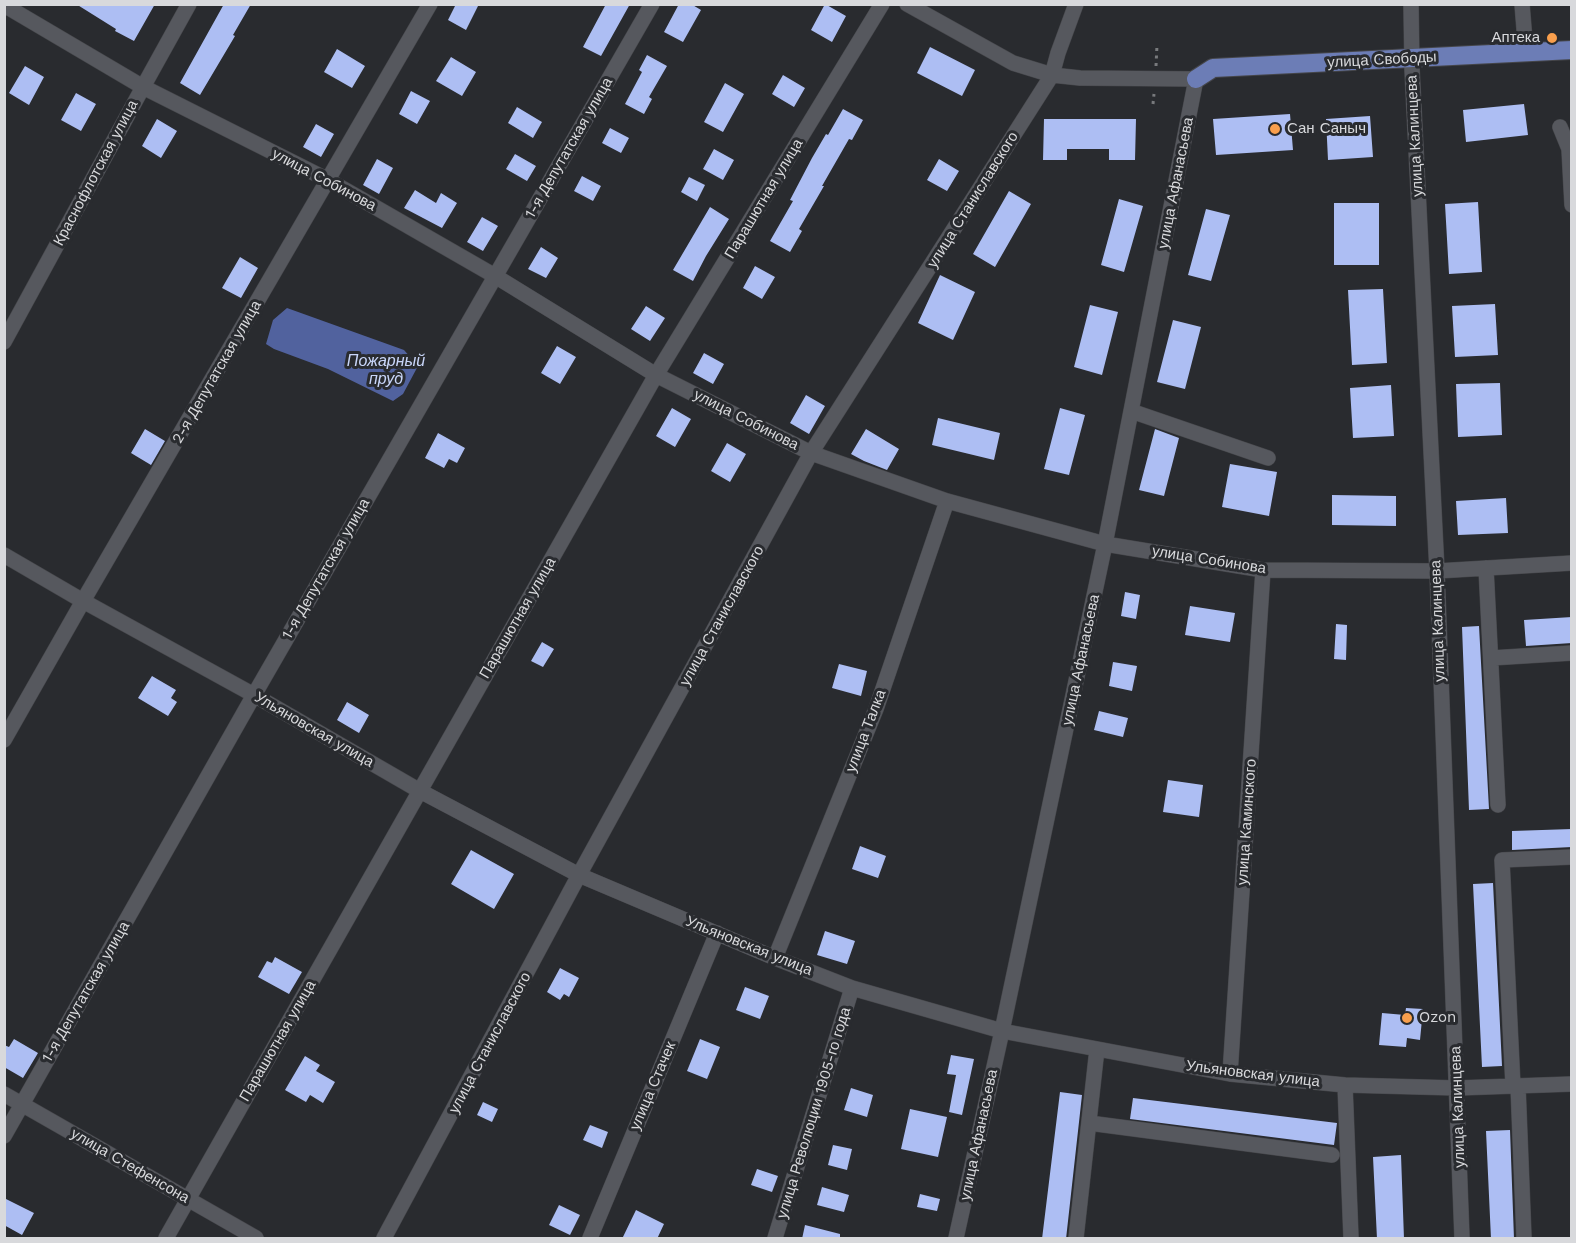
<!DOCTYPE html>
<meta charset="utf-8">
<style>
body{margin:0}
#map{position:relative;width:1576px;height:1243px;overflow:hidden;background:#292b2f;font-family:"Work Sans",sans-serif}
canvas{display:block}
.frame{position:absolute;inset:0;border:6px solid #d8d9dc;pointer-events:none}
</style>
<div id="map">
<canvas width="1576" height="1243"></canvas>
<div class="frame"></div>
</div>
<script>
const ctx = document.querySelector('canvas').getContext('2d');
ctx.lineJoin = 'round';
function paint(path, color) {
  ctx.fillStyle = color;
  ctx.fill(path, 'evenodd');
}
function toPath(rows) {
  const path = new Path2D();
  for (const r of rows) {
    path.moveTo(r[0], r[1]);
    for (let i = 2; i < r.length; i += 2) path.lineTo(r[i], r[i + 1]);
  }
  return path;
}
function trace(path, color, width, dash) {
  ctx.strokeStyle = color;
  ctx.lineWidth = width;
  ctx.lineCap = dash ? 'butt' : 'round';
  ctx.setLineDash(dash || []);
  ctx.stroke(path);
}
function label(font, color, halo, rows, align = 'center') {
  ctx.font = font + ' "Work Sans",sans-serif';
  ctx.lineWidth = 6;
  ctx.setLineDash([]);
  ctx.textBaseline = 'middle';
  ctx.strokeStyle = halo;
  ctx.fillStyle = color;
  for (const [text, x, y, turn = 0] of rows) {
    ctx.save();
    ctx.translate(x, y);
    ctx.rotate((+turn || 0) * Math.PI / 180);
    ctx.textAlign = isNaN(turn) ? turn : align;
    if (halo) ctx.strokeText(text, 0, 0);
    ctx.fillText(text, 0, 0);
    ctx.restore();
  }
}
const water = toPath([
 [287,308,404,350,418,366,403,394,393,401,328,369,274,349,266,344,273,320]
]);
const building = toPath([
 [76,4,155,4,134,41,115,31,116,29],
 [224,4,251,4,233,35,235,36,200,95,180,83],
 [456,4,479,4,466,30,448,20],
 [606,4,630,4,601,56,583,47],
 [679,4,691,4,701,10,683,42,664,32],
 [825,4,846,16,832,42,811,30],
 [930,47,975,70,962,96,917,73],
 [337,49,365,66,352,88,324,72],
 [647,55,667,66,649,97,652,99,644,114,625,104,642,72,639,70],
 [451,57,476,72,462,96,436,81],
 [25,66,44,77,29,105,9,93],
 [783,75,805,88,794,107,772,94],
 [725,83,744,94,723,132,704,122],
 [411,91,430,101,417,124,399,114],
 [76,93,96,104,81,131,61,120],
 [1524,104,1528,135,1466,142,1463,110],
 [517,107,542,122,533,138,508,123],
 [843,109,863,120,852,140,849,139,822,186,824,186,799,229,802,231,790,252,770,241,793,201,790,200,812,158,826,134,828,135],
 [1290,114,1293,150,1216,155,1213,119],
 [1370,116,1373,157,1328,160,1326,119],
 [157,119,177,131,161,158,142,146],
 [1044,119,1136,119,1135,160,1109,160,1109,149,1067,149,1067,160,1043,160],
 [316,124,334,134,321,157,303,147],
 [610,128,629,138,621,153,602,143],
 [714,149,734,160,723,180,703,169],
 [515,154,536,166,527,181,506,169],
 [377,159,393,168,379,194,363,185],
 [939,159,959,171,947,191,927,180],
 [582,176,601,186,593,201,574,191],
 [689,177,705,185,697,201,681,192],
 [415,190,436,203,441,193,457,203,442,228,404,208],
 [1009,191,1031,204,995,267,973,254],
 [1119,199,1143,206,1124,272,1101,265],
 [1478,202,1482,272,1449,274,1445,204],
 [1334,203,1379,203,1379,265,1334,265],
 [710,207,729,219,706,256,693,281,673,270],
 [1206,209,1230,215,1211,281,1188,275],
 [482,217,498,226,483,251,467,242],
 [541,247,558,258,546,278,528,269],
 [240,257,258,268,241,298,222,288],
 [755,266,775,277,762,299,743,288],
 [940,275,975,292,953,340,918,323],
 [1383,289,1387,363,1352,365,1348,290],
 [1495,304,1498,355,1455,357,1452,306],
 [1090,305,1118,312,1102,375,1074,367],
 [646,306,665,318,650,341,631,329],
 [1173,320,1201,327,1185,389,1157,382],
 [557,346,576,357,560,384,541,373],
 [704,353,724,364,713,384,693,373],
 [1500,383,1502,435,1458,437,1456,384],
 [1391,385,1394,436,1353,438,1350,388],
 [806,395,825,406,809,434,790,423],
 [672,408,691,419,675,447,656,436],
 [1060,408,1085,415,1069,475,1044,469],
 [938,418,1000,433,994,460,932,445],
 [145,429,165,441,151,465,131,453],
 [866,429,899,449,887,470,864,461,851,454],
 [1155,429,1179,438,1164,496,1139,490],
 [438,433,465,448,457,463,449,459,444,468,425,458],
 [727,443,746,454,730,482,711,471],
 [1230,464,1277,472,1269,516,1222,507],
 [1332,495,1396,496,1396,526,1332,525],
 [1506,498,1508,533,1458,535,1456,501],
 [1125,592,1140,595,1136,619,1121,616],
 [1190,606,1235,613,1230,642,1185,635],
 [1572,617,1572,643,1526,646,1524,620],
 [1336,624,1347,625,1346,660,1334,659],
 [1479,626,1489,809,1469,810,1462,627],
 [542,642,554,649,543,667,531,661],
 [1113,662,1137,666,1132,691,1109,686],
 [839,664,867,671,861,696,832,688],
 [152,676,176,690,171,698,177,702,168,716,138,698],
 [347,702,369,715,359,733,337,720],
 [1099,711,1128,718,1123,737,1094,730],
 [1168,780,1203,785,1199,817,1163,812],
 [1572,829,1572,847,1512,850,1512,831],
 [860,846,886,856,878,878,852,869],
 [471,850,514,874,494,909,451,884],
 [1493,883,1502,1066,1482,1067,1473,884],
 [825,931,855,941,847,964,817,955],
 [275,957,302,972,289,994,258,977,267,961,272,963],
 [560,968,579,978,569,997,564,994,560,1000,547,992],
 [745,987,769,996,760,1019,736,1010],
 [1406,1008,1423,1009,1420,1040,1407,1038,1406,1047,1379,1045,1382,1013,1405,1015],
 [14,1039,38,1053,23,1078,4,1067,4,1045,9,1047],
 [700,1039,720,1047,707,1079,687,1071],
 [951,1055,974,1059,962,1115,949,1112,956,1075,947,1074],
 [305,1056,320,1065,316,1071,335,1082,323,1103,310,1095,306,1102,285,1090],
 [851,1088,873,1095,867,1117,844,1110],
 [1060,1092,1082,1095,1066,1239,1042,1239],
 [1133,1098,1337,1123,1334,1145,1130,1119],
 [483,1102,498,1109,492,1122,477,1115],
 [910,1109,947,1117,938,1157,901,1149],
 [590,1125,608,1132,602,1148,583,1140],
 [1510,1130,1514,1239,1491,1239,1486,1131],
 [833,1145,852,1149,847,1170,828,1165],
 [1401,1155,1404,1239,1377,1239,1373,1157],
 [757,1169,778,1176,772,1192,751,1185],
 [822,1187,849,1195,844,1212,817,1205],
 [920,1194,940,1199,937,1211,917,1207],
 [4,1198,34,1213,22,1235,4,1225],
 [559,1205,580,1215,570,1235,549,1225],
 [636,1210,664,1224,657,1239,622,1239],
 [805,1225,840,1234,840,1239,802,1239]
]);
const path = toPath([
 [1156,66,1157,45],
 [1153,104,1154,94]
]);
const minor = toPath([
 [907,4,1013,63,1052,75,1080,78,1196,79,1105,544,1002,1031,956,1238],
 [1411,4,1412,69,1437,571,1462,1238],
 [1522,4,1526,53],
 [4,5,143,87,328,180,495,276,656,375,811,453,947,501,1105,544,1263,570,1437,571,1572,563],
 [1560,127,1569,149,1572,205],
 [4,342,143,87,189,4],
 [1131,411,1268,458],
 [4,555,83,601,254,695,420,791,579,875,775,958,852,988,1002,1031,1230,1074,1345,1085,1457,1088,1572,1084],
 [1486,568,1498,805],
 [1491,658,1572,653],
 [4,740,83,601,430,4],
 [775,958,876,709,947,501],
 [1230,1074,1263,570],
 [1345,1085,1351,1238],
 [1513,1086,1502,860,1572,857],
 [1518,1086,1524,1238],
 [4,1094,256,1238],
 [1089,1123,1332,1155],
 [4,1136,254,695,652,4],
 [166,1238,656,375,882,4],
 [384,1238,579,875,811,453,1052,75,1058,53,1076,4],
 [590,1238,717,933],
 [775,1238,852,988],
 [1076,1238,1097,1049]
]);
const major = toPath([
 [1196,79,1213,68,1572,50]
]);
const markers = [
 [1552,38,6,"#f99f4d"],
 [1275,129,6,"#f99f4d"],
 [1407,1018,6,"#f99f4d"]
];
const poiNames = [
 ["Аптека",1540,38,"right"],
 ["Сан Саныч",1287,129],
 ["Ozon",1419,1018]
];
const streetNames = [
 ["улица Свободы",1382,60,-3],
 ["улица Калинцева",1415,136,-93],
 ["1-я Депутатская улица",569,148,-60],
 ["Краснофлотская улица",96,173,-62],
 ["улица Собинова",324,180,28],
 ["улица Афанасьева",1176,183,-79],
 ["Парашютная улица",764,199,-59],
 ["улица Станиславского",973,200,-58],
 ["2-я Депутатская улица",217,372,-60],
 ["улица Собинова",746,420,27],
 ["улица Собинова",1209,560,9],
 ["1-я Депутатская улица",326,569,-60],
 ["улица Станиславского",722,616,-61],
 ["Парашютная улица",518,618,-60],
 ["улица Калинцева",1438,621,-92],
 ["улица Афанасьева",1081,660,-78],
 ["Ульяновская улица",314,730,30],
 ["улица Талка",866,731,-69],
 ["улица Каминского",1247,822,-86],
 ["Ульяновская улица",749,946,22],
 ["1-я Депутатская улица",86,992,-60],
 ["Парашютная улица",278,1041,-60],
 ["улица Станиславского",490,1043,-62],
 ["Ульяновская улица",1253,1074,7],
 ["улица Стачек",653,1086,-67],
 ["улица Калинцева",1458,1107,-92],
 ["улица Революции 1905-го года",814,1113,-73],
 ["улица Афанасьева",979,1135,-78],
 ["улица Стефенсона",130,1166,30]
];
const waterNames = [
 ["Пожарный",386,361],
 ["пруд",386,379]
];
paint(water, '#51629e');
paint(building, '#adbef3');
trace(minor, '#45464a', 16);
trace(major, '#45464a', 20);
trace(path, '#787a7d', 3, [3, 4.5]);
trace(minor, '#56585e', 15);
trace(major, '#6c7db6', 18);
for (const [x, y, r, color] of markers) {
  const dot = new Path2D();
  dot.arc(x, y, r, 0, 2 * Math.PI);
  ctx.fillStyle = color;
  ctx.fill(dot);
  trace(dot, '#292b2f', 2);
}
label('15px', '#d8d9dc', '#292b2f', poiNames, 'left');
label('15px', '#d8d9dc', '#292b2f', streetNames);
label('italic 16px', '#c9d6f9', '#292b2f', waterNames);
</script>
